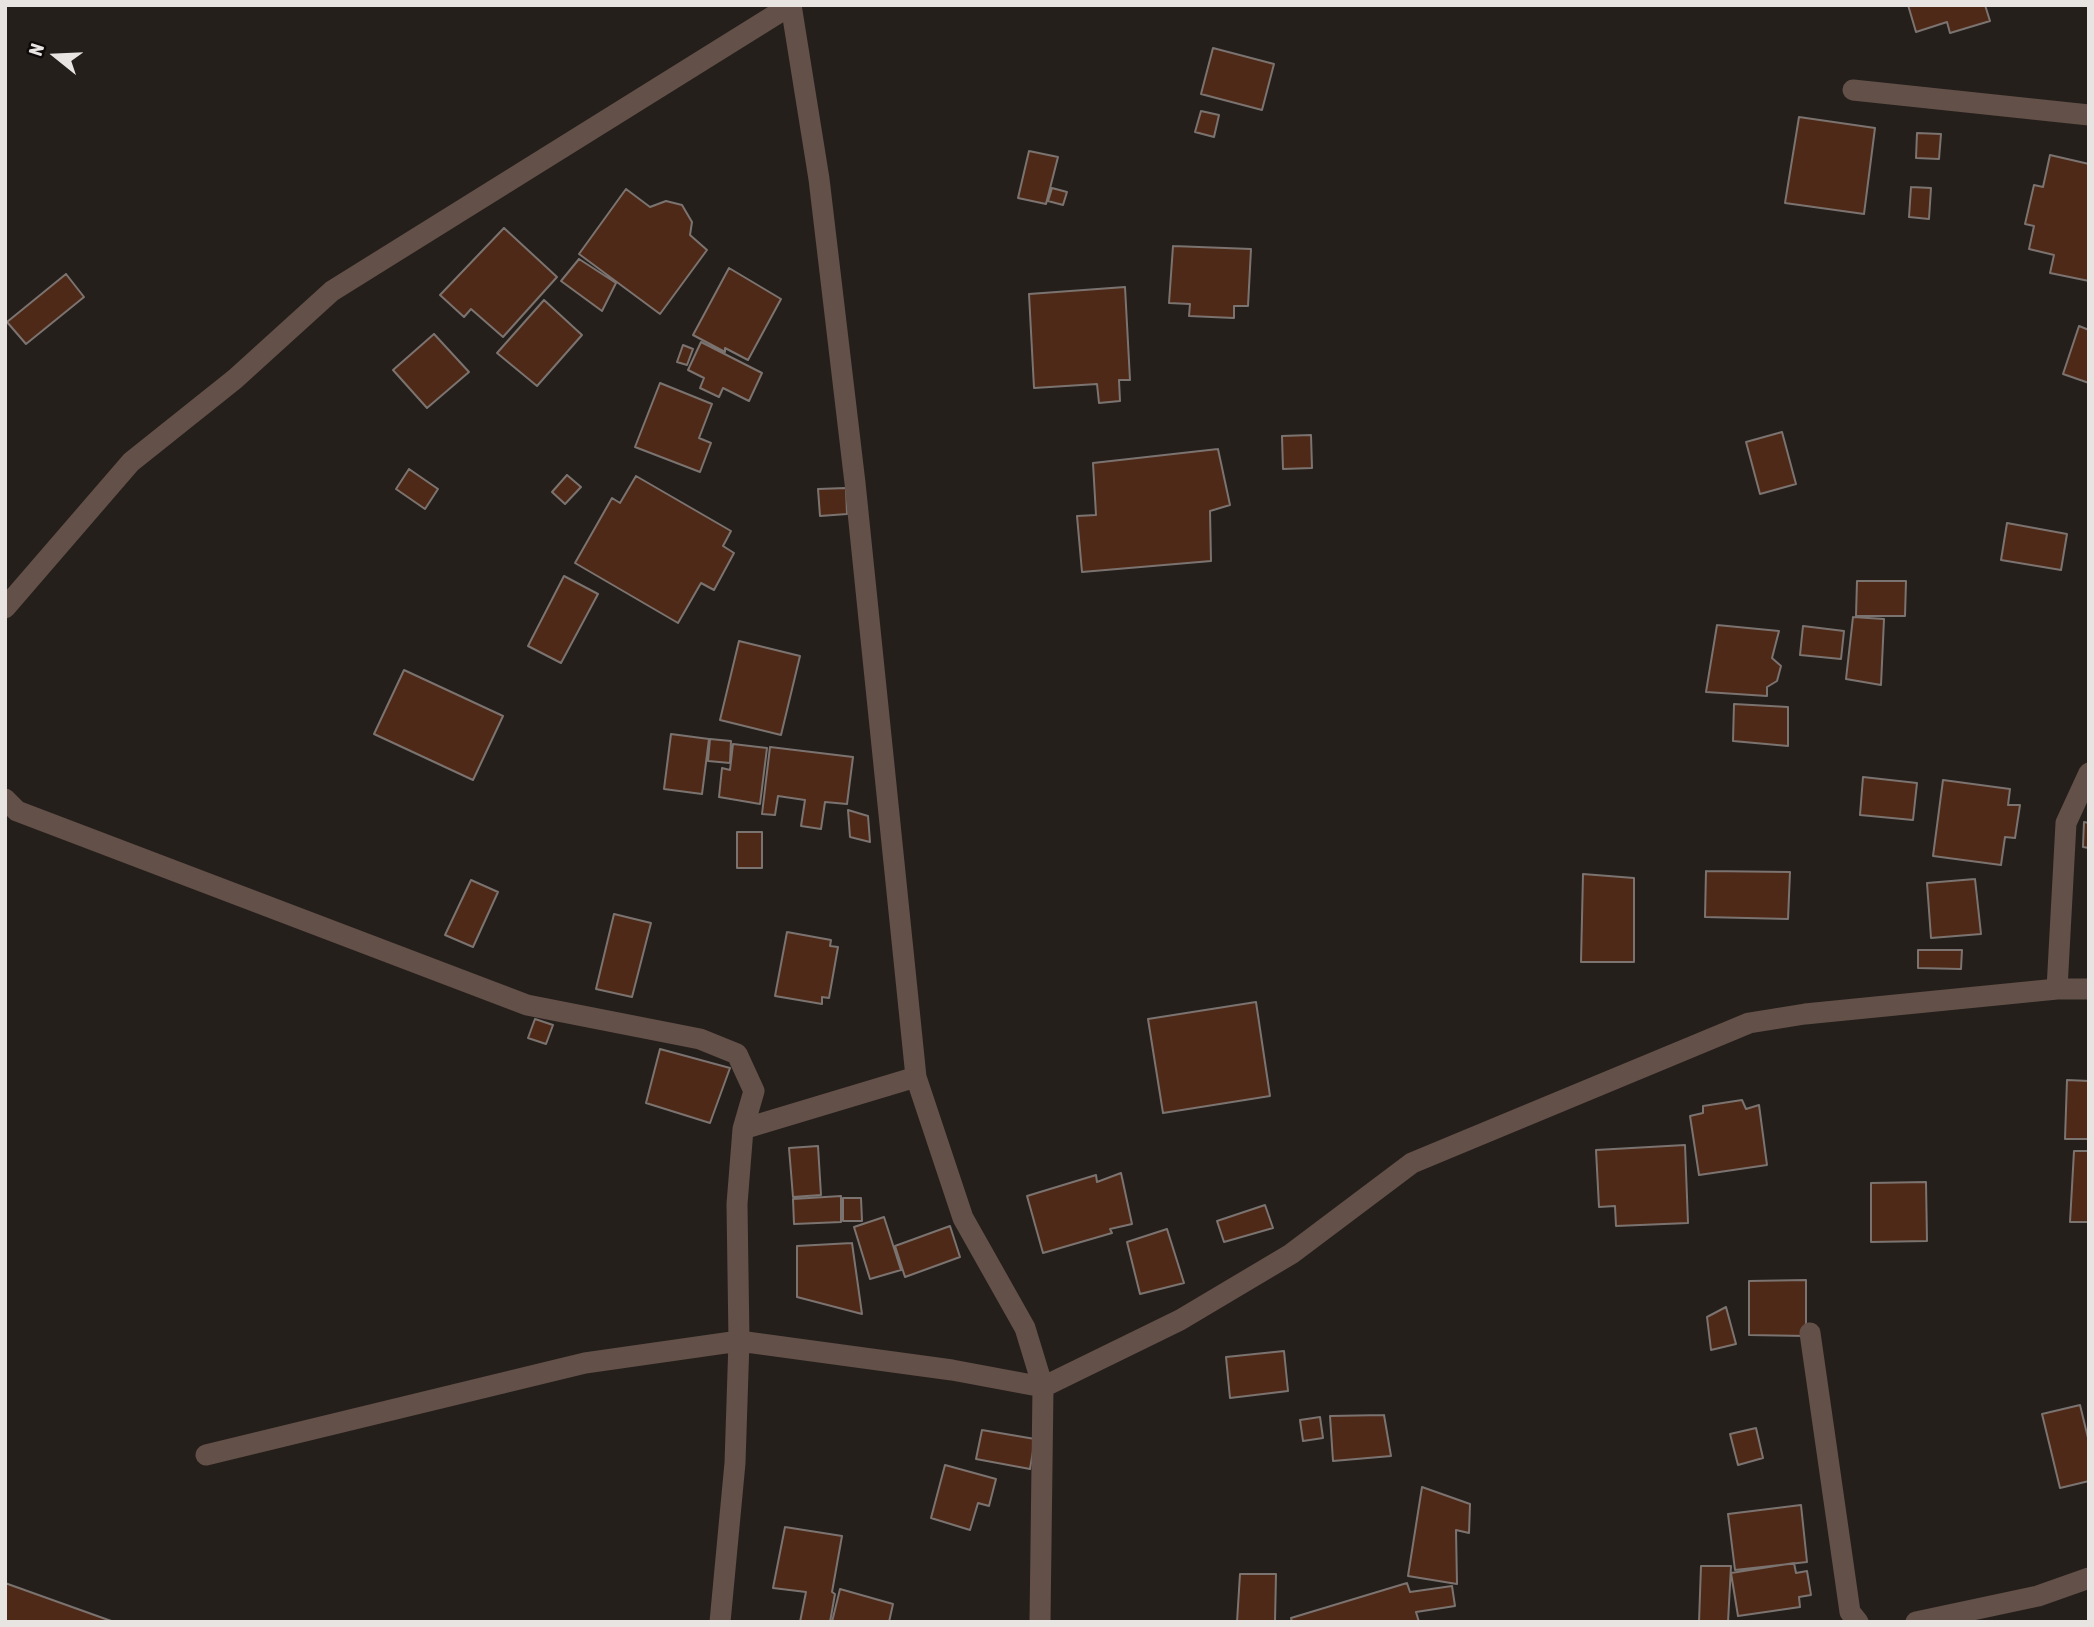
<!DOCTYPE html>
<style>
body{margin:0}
#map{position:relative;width:2094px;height:1627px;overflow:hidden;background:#251f1c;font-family:"Asap Condensed",sans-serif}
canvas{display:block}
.frame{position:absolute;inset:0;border:7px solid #e8e4e2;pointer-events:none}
.north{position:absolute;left:21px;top:21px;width:70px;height:70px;-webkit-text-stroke:5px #0c0908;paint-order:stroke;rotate:288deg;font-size:19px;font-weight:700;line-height:28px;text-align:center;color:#e8e4e2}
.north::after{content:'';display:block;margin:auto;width:24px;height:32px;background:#e8e4e2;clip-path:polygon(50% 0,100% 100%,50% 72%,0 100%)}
</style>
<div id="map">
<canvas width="2094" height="1627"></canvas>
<div class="frame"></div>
<div class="north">N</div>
</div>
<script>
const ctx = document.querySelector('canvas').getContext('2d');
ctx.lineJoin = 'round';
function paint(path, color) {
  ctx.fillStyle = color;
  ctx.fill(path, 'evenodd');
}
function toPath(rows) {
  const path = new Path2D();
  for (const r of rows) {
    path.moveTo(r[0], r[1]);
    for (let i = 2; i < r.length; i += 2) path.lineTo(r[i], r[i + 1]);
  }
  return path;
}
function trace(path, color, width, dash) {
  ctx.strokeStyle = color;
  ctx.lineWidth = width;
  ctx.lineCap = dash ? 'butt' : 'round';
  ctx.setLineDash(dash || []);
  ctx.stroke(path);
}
const building = toPath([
 [1908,5,1985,5,1990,21,1950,33,1947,22,1916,32,1908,5],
 [1213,48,1274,64,1262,110,1201,94,1213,48],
 [1201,111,1219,115,1214,137,1195,132,1201,111],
 [1799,117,1875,128,1864,214,1785,203,1799,117],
 [1917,133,1941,134,1939,159,1916,158,1917,133],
 [1029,151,1058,157,1046,204,1018,198,1029,151],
 [2050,155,2089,164,2089,281,2050,273,2054,255,2029,249,2034,226,2025,224,2034,185,2043,187,2050,155],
 [1911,187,1931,188,1929,219,1909,217,1911,187],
 [1052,188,1067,192,1063,205,1048,201,1052,188],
 [626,189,650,207,666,201,682,205,692,222,690,235,707,250,660,314,579,254,626,189],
 [504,228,557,277,503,337,471,309,464,317,440,295,504,228],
 [1173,246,1251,249,1248,306,1234,306,1234,318,1189,316,1190,304,1169,303,1173,246],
 [579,259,616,283,602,311,561,281,579,259],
 [729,268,781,299,748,360,725,348,725,352,693,335,729,268],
 [66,274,84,297,26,344,7,322,66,274],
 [1125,287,1130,380,1119,380,1120,401,1099,403,1097,384,1034,388,1029,294,1125,287],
 [544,300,582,335,537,386,497,353,544,300],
 [2079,326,2089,330,2089,383,2063,374,2079,326],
 [434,334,469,372,427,408,393,370,434,334],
 [701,342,762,373,749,401,723,388,719,397,700,388,704,378,688,370,701,342],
 [683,345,693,349,687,365,677,362,683,345],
 [660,383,712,404,699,438,711,443,700,472,635,447,660,383],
 [1782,432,1796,484,1760,494,1746,442,1782,432],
 [1311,435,1312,468,1283,469,1282,436,1311,435],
 [1218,449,1230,505,1210,511,1211,561,1082,572,1077,516,1096,515,1093,463,1218,449],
 [409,469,438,489,425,509,396,489,409,469],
 [567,475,581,487,565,504,552,492,567,475],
 [636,476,731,531,723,546,734,553,714,590,701,583,678,623,575,563,612,498,620,503,636,476],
 [846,488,847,514,820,516,818,489,846,488],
 [2007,523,2067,534,2061,570,2001,560,2007,523],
 [564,576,598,594,561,663,528,646,564,576],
 [1857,581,1906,581,1905,616,1856,616,1857,581],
 [1853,617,1884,619,1881,685,1846,679,1853,617],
 [1717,625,1779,631,1772,658,1781,666,1777,681,1767,687,1767,696,1706,692,1717,625],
 [1803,626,1844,631,1841,659,1800,655,1803,626],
 [739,641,800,656,781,735,720,720,739,641],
 [404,670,503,716,473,780,374,734,404,670],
 [1734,704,1788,707,1788,746,1733,741,1734,704],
 [671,734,709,739,702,794,664,789,671,734],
 [710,739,731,741,730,763,708,761,710,739],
 [733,744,767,748,760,804,719,797,722,768,730,770,733,744],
 [770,747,853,757,847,804,825,802,821,829,801,826,805,800,778,796,775,815,762,814,770,747],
 [1863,777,1917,783,1913,820,1860,815,1863,777],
 [1943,780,2010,789,2008,805,2020,805,2015,838,2005,837,2001,865,1933,856,1943,780],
 [848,810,868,816,870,842,850,837,848,810],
 [2084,822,2089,823,2089,848,2083,847,2084,822],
 [737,832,762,832,762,868,737,868,737,832],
 [1706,871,1790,872,1788,919,1705,917,1706,871],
 [1583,874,1634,878,1634,962,1581,962,1583,874],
 [1975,879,1981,934,1931,938,1927,883,1975,879],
 [471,880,498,892,473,947,445,935,471,880],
 [614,914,651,923,632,997,596,989,614,914],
 [787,932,831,940,830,946,838,947,829,998,822,997,822,1004,775,996,787,932],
 [1918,950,1962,950,1961,969,1918,968,1918,950],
 [1256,1002,1270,1096,1163,1113,1148,1019,1256,1002],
 [535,1019,553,1025,546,1044,528,1038,535,1019],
 [660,1049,730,1068,710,1123,646,1103,660,1049],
 [2067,1080,2089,1081,2089,1139,2065,1139,2067,1080],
 [1742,1100,1746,1109,1759,1105,1767,1165,1699,1175,1690,1116,1703,1113,1703,1106,1742,1100],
 [1685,1145,1688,1223,1616,1226,1615,1206,1599,1207,1596,1150,1685,1145],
 [818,1146,821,1195,793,1197,789,1148,818,1146],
 [2074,1151,2089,1151,2089,1222,2070,1222,2074,1151],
 [1121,1173,1132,1224,1110,1229,1112,1233,1043,1253,1027,1196,1096,1175,1097,1182,1121,1173],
 [1926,1182,1927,1241,1871,1242,1871,1183,1926,1182],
 [841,1196,841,1222,794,1224,793,1199,841,1196],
 [843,1198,861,1198,862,1221,843,1221,843,1198],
 [1265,1205,1273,1228,1224,1242,1217,1221,1265,1205],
 [884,1217,901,1270,870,1279,854,1227,884,1217],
 [950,1226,960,1257,905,1277,895,1246,950,1226],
 [1167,1229,1184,1283,1140,1294,1127,1242,1167,1229],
 [852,1243,862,1314,797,1297,797,1246,852,1243],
 [1806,1280,1806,1336,1749,1335,1749,1281,1806,1280],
 [1726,1307,1736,1344,1711,1350,1707,1317,1726,1307],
 [1284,1351,1288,1391,1230,1398,1226,1357,1284,1351],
 [2080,1405,2089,1442,2089,1481,2060,1488,2042,1414,2080,1405],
 [1384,1415,1391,1456,1333,1461,1330,1416,1384,1415],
 [1320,1417,1323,1438,1303,1441,1300,1420,1320,1417],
 [1756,1428,1763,1458,1738,1465,1730,1434,1756,1428],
 [982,1430,1035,1439,1030,1469,976,1459,982,1430],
 [945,1465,996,1479,989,1506,978,1503,970,1530,931,1518,945,1465],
 [1422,1487,1470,1504,1469,1533,1456,1530,1457,1584,1408,1576,1422,1487],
 [1801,1505,1807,1562,1735,1570,1728,1514,1801,1505],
 [785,1527,842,1536,832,1592,835,1594,830,1622,800,1622,806,1592,773,1588,785,1527],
 [1794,1563,1796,1573,1807,1571,1811,1595,1799,1597,1800,1607,1738,1616,1731,1573,1794,1563],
 [1701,1566,1731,1566,1728,1622,1699,1622,1701,1566],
 [1240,1574,1276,1574,1275,1622,1237,1622,1240,1574],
 [5,1583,114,1622,5,1622,5,1583],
 [1407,1583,1410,1592,1452,1586,1455,1606,1416,1612,1419,1622,1292,1622,1291,1618,1407,1583],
 [840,1589,893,1604,889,1622,832,1622,840,1589]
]);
const street = toPath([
 [791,5,819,179,855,483,916,1077,963,1218,1025,1328,1043,1387,1040,1622],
 [1853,90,2089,115],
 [5,608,131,462,235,379,332,291,791,5],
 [5,799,17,811,527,1005,700,1039,737,1054,754,1091,743,1129,737,1204,739,1341,735,1463,720,1622],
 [2057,989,2066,823,2089,773],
 [743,1129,916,1077],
 [1810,1333,1850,1612,1858,1622],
 [206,1455,585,1363,739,1341,952,1370,1043,1387,1180,1320,1291,1254,1412,1163,1749,1023,1805,1014,2057,989,2089,989],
 [1916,1622,2038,1596,2089,1578]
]);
paint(building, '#4f2917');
trace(building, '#7b7370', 2);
trace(street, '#635048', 21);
</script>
